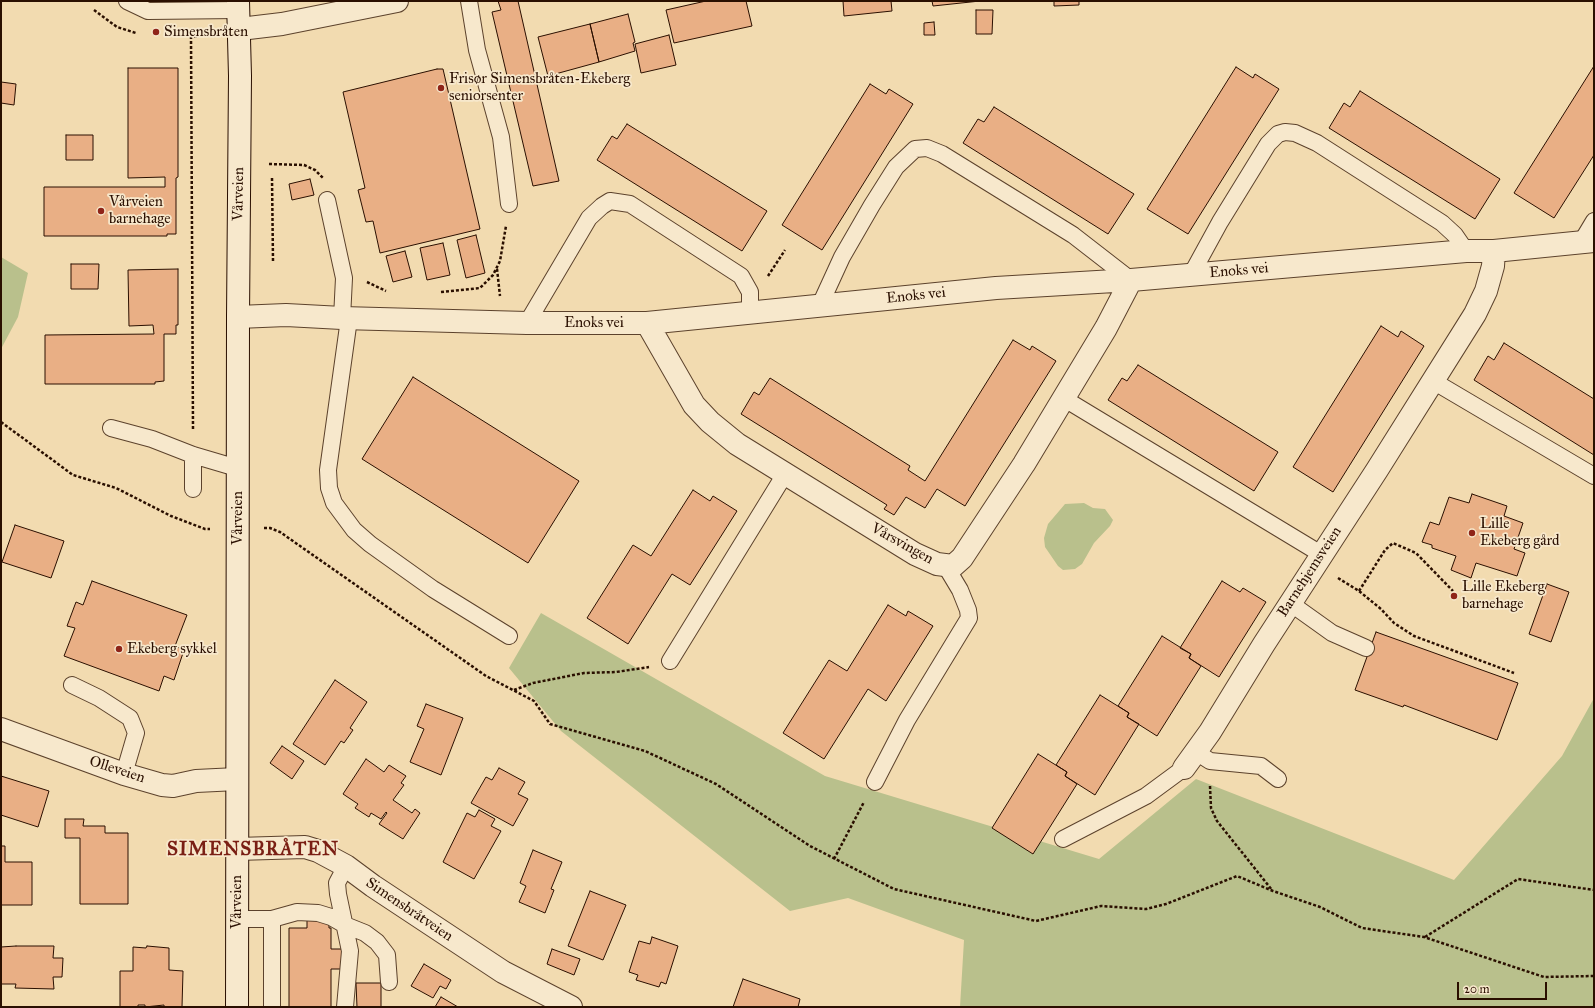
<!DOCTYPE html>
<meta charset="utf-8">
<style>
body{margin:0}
#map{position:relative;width:1595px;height:1008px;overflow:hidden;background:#f2dbb0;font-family:"IM FELL Great Primer",serif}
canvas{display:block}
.frame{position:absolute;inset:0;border:2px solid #2a0f00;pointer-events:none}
.scale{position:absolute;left:1457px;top:982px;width:90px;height:18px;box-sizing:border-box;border:2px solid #2a0f00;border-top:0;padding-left:5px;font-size:12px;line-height:14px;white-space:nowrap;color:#2a0f00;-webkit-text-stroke:3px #f7e8cc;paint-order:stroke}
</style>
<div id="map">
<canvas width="1595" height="1008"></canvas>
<div class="frame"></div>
<div class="scale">20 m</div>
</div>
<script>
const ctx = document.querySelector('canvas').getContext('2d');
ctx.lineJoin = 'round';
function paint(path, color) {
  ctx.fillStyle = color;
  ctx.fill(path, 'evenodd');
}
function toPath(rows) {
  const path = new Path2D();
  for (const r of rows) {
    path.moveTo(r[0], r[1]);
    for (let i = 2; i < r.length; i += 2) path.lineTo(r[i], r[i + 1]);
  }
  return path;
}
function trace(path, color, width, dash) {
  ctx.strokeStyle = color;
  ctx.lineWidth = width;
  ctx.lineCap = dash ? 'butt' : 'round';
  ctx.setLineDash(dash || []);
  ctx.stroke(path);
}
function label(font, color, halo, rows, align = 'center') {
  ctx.font = font + ' "IM FELL Great Primer",serif';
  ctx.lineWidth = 3.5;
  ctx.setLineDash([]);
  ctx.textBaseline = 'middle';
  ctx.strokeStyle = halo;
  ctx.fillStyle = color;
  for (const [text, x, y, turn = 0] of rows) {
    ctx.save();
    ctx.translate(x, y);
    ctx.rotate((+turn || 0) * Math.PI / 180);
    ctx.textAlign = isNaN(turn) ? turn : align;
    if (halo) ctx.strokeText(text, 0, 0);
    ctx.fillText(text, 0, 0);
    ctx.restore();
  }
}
const green = toPath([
 [1,257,28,273,18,317,1,349],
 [1084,503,1093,508,1105,509,1113,520,1110,526,1094,543,1082,564,1075,569,1063,570,1058,566,1045,547,1044,538,1048,524,1065,504],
 [541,613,825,776,1099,859,1196,779,1454,880,1562,756,1594,698,1594,1007,960,1007,964,940,848,898,790,911,561,731,509,668]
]);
const building = toPath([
 [498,1,518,1,559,181,533,186,492,12,501,10,498,1],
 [706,1,746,1,752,26,674,43,666,10,706,1],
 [843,1,891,1,892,11,844,16,843,1],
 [932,1,980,1,933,6,932,1],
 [1054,1,1079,1,1079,5,1054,6,1054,1],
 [976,10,993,10,992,34,976,34,976,10],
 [628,14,635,42,633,43,635,51,599,62,590,24,628,14],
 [934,22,935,35,924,35,924,23,934,22],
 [590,24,599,62,548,76,538,37,590,24],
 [669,35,676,65,641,73,635,44,669,35],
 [1594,66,1594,155,1554,218,1514,193,1594,66],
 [1236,67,1253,78,1255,74,1279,89,1188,234,1147,209,1236,67],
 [128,68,178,68,178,177,176,178,176,234,167,234,167,236,44,236,44,187,165,187,165,177,128,178,128,68],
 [437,69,443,69,480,229,380,253,373,221,366,222,358,190,365,188,343,92,437,69],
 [1,82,16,84,14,105,1,103,1,82],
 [870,84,886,94,889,89,913,104,822,250,782,225,870,84],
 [1360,91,1500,179,1475,219,1329,128,1344,103,1350,107,1360,91],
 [994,107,1134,194,1108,234,963,143,978,119,984,122,994,107],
 [627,124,767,211,742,251,597,160,612,136,617,139,627,124],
 [66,135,93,135,93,160,66,160,66,135],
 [310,179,314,195,292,200,289,184,310,179],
 [476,235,485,273,466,278,457,240,476,235],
 [443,243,450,275,427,280,420,248,443,243],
 [405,251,412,277,393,282,386,256,405,251],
 [71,264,99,264,98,289,71,289,71,264],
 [178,269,178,325,176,325,176,334,164,334,164,381,155,382,155,384,45,384,45,335,154,334,153,325,129,326,128,270,178,269],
 [1381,326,1398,337,1401,331,1424,346,1333,492,1293,467,1381,326],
 [1013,340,1030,350,1032,346,1056,361,965,506,937,489,925,508,906,497,894,515,884,509,887,505,741,414,754,392,759,395,770,378,910,466,908,470,925,481,1013,340],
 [1504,343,1594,399,1594,455,1474,380,1488,356,1494,360,1504,343],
 [1138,365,1278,452,1254,491,1108,400,1122,378,1127,381,1138,365],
 [413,377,579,481,528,563,362,459,413,377],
 [693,490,710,501,713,496,737,511,690,585,672,574,628,644,587,618,633,545,651,556,693,490],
 [1472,494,1507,506,1504,516,1523,523,1514,549,1525,553,1517,576,1476,563,1471,578,1451,570,1456,556,1432,548,1432,545,1422,542,1430,522,1439,525,1449,497,1469,503,1472,494],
 [15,525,64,541,51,578,2,562,15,525],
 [92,581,187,615,175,646,184,650,174,680,164,676,159,691,64,656,75,628,67,626,76,602,83,605,92,581],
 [1222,581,1240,592,1243,588,1266,602,1219,677,1189,658,1191,654,1180,648,1222,581],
 [1547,584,1569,592,1551,642,1529,634,1547,584],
 [888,605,906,616,908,611,933,626,886,701,868,689,824,759,783,733,829,660,847,671,888,605],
 [1376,632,1518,683,1497,740,1404,705,1403,707,1355,690,1376,632],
 [1162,636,1191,654,1189,658,1201,666,1157,736,1127,717,1129,713,1118,706,1162,636],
 [335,680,367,702,350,728,353,730,344,743,341,741,325,765,293,744,335,680],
 [1100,695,1129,713,1127,717,1139,724,1095,795,1065,776,1067,772,1056,765,1100,695],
 [426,704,463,718,441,775,410,762,424,729,417,726,426,704],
 [282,746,304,761,292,779,270,763,282,746],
 [1038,754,1067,772,1065,776,1077,784,1033,854,992,828,1038,754],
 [366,759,384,772,389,765,406,776,401,783,404,785,393,800,412,813,415,809,420,813,403,839,379,824,387,813,386,812,381,819,371,813,369,817,355,808,358,804,343,794,366,759],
 [499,768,525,782,518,794,528,799,513,826,471,803,486,777,492,780,499,768],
 [1,776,49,791,38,827,1,815,1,776],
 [479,810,495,819,491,826,501,831,474,879,443,862,467,813,475,817,479,810],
 [65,819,84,819,83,826,105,826,105,833,128,833,128,904,80,904,80,838,65,838,65,819],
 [1,846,5,846,5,862,32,862,32,905,1,905,1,846],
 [533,850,562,862,551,889,554,890,545,913,519,902,526,886,520,883,533,850],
 [590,891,626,905,603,960,568,946,590,891],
 [307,919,329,919,329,928,331,928,331,949,343,949,343,969,331,969,331,1007,289,1007,289,928,307,928,307,919],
 [652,937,678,946,666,984,661,982,659,987,636,980,638,975,629,972,639,941,650,944,652,937],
 [16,946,54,946,53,958,63,958,62,977,53,977,54,989,15,988,16,984,1,984,1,947,16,946],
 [147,946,169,948,169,970,183,971,182,1007,164,1007,164,1005,145,1007,145,1005,138,1005,138,1007,120,1007,120,971,133,971,133,947,146,948,147,946],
 [552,949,580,959,574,975,547,964,552,949],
 [424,964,451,980,446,989,440,986,433,998,411,986,424,964],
 [743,979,800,999,798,1007,733,1007,743,979],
 [356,983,381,983,381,1007,357,1007,356,983],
 [441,997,458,1007,435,1007,441,997]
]);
const path = toPath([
 [94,10,117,27,136,33],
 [189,36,199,37],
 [191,36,193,430],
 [269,164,304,165,315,170,323,178],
 [272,178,273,261],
 [497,269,500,296],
 [768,276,785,250],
 [367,282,386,291],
 [441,292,480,288,493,275,500,261,506,226],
 [1,422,73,475,116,488,171,516,205,529,210,529],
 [264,528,270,528,280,532,486,676,534,701,550,724,645,751,716,784,810,846,894,889,1036,921,1101,906,1146,909,1166,904,1237,876,1273,891,1320,907,1362,928,1424,937,1544,977,1594,976],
 [1338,578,1359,591,1381,609,1394,623,1414,636,1514,673],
 [1359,591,1385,550,1393,543,1416,553,1453,591],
 [514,690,533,683,584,673,616,672,649,667],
 [1210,786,1211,808,1217,821,1272,890],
 [834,859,864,802],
 [1425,937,1518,879,1594,890]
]);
const lane = toPath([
 [127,1,148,11,238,10],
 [469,1,477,50,501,137,509,204],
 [327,200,344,278,342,318],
 [1582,241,1594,221],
 [1191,275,1220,222,1268,144,1278,134,1285,132,1295,133,1317,143,1442,223,1455,235,1466,251],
 [820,305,842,257,872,205,896,167,915,149,927,148,942,154,1073,235,1131,280],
 [349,319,328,470,329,488,334,503,354,530,370,544,433,589,509,636],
 [527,323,589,218,602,206,610,201,630,204,741,276,750,292,750,312],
 [1433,381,1594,476],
 [1063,398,1321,554],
 [111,428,152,439,193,455,237,468],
 [193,489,193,455],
 [1290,603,1332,633,1366,648],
 [670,661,785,474],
 [72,685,99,698,130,718,136,733,124,774],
 [1196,752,1210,761,1261,766,1278,779],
 [875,782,907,720,969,618,968,610,960,590,945,565],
 [1063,839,1146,796,1184,768],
 [237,919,272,919,297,912,318,913,331,917,345,925,365,933,377,942,387,955,389,982],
 [272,919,272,1007],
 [345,1007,350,951,338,894,337,883,346,866]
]);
const street = toPath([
 [240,29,282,24,397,1],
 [238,317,286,315,342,318,527,323,647,323,996,288,1131,280,1466,251,1494,251,1594,241],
 [647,323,694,405,710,422,737,444,915,554,937,564,953,566,962,558,1024,464,1106,328,1131,280],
 [1,729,124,774,162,785,173,786,196,781,237,779],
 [1184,768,1210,732,1264,644,1377,470,1475,314,1486,291,1493,266,1494,251],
 [237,849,305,847,318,851,346,866,373,886,503,972,571,1007]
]);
const secondary = toPath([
 [237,1007,238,317,240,76,238,1]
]);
const markers = [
 [156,32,4,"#8f2418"],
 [441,88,4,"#8f2418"],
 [101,211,4,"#8f2418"],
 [1472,533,4,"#8f2418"],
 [1454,596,4,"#8f2418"],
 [119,649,4,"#8f2418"]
];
const poiNames = [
 ["Simensbråten",164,32],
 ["Frisør Simensbråten-Ekeberg",449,79],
 ["seniorsenter",449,96],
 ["Vårveien",109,202],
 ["barnehage",109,219],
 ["Lille",1480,524],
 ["Ekeberg gård",1480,541],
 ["Lille Ekeberg",1462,587],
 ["barnehage",1462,604],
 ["Ekeberg sykkel",127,649]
];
const streetNames = [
 ["Vårveien",239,194,-89],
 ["Enoks vei",1239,271,-5],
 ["Enoks vei",916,296,-6],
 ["Enoks vei",594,323],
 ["Vårveien",238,518,-90],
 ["Vårsvingen",902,544,29],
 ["Barnehjemsveien",1310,572,-57],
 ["Olleveien",117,770,18],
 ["Vårveien",237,902,-90],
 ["Simensbråtveien",409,910,34]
];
const districtNames = [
 ["SIMENSBRÅTEN",253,850]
];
paint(green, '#b9c08c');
paint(building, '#e9af85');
trace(building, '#2a0f00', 1);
trace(lane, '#5c422c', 18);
trace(street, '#5c422c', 24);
trace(secondary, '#2a0f00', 24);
trace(path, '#2a0f00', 2.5, [3, 2]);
trace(lane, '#f7e8cc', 16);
trace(street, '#f7e8cc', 22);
trace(secondary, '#f7e8cc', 22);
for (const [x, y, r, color] of markers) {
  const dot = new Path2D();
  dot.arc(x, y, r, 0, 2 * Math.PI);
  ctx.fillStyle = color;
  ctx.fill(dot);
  trace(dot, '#f7e8cc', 1.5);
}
label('15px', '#2a0f00', '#f7e8cc', poiNames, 'left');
label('15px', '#2a0f00', '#f7e8cc', streetNames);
ctx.letterSpacing = '1px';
label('bold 19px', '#7a1f14', '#f7e8cc', districtNames);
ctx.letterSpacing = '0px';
</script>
